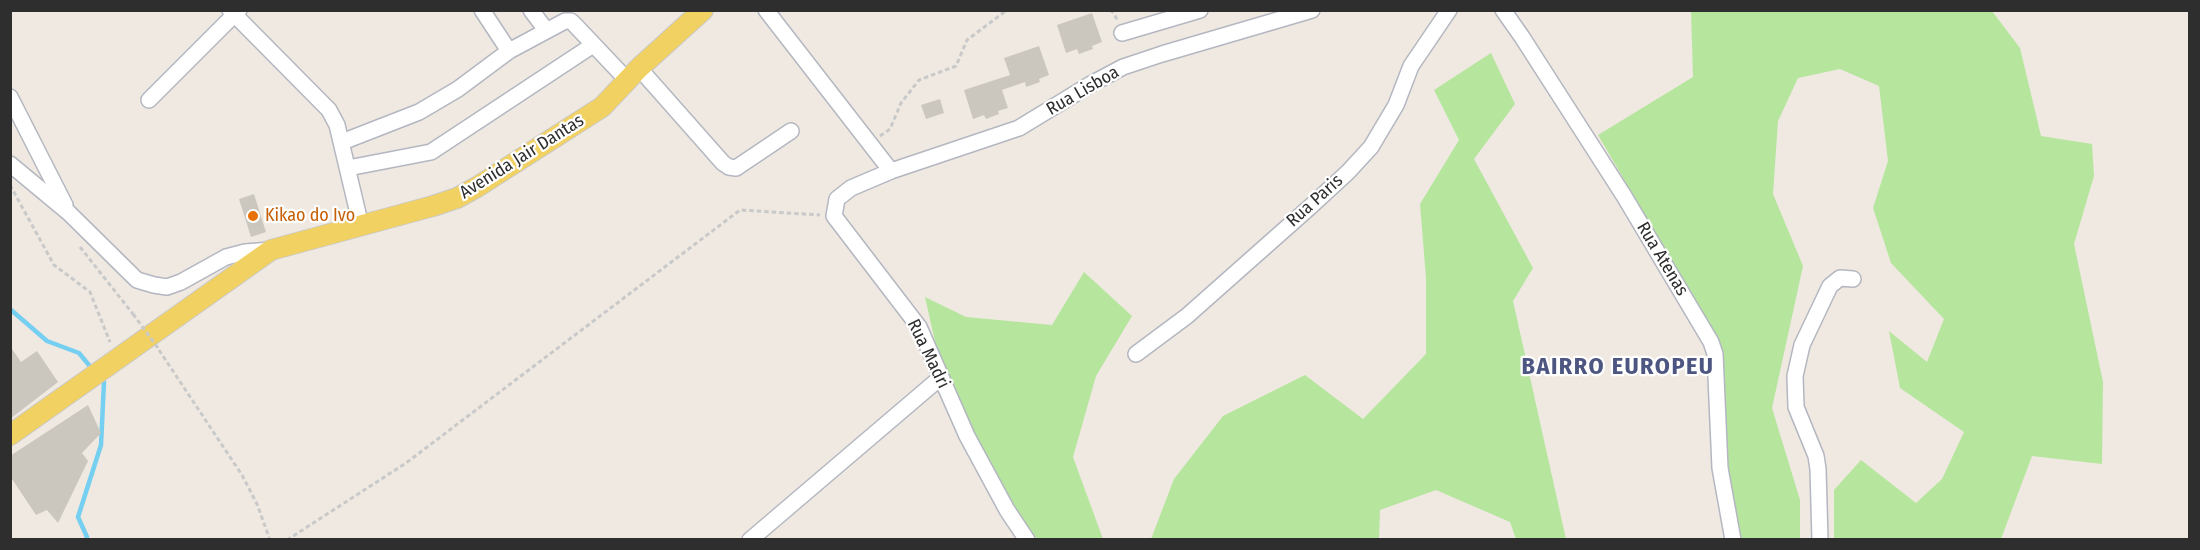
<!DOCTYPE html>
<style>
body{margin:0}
#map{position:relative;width:2200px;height:550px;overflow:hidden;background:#efe9e1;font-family:"Fira Sans Condensed",sans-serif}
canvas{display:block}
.frame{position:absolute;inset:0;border:12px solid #2e2e2e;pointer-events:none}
</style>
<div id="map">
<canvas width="2200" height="550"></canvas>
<div class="frame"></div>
</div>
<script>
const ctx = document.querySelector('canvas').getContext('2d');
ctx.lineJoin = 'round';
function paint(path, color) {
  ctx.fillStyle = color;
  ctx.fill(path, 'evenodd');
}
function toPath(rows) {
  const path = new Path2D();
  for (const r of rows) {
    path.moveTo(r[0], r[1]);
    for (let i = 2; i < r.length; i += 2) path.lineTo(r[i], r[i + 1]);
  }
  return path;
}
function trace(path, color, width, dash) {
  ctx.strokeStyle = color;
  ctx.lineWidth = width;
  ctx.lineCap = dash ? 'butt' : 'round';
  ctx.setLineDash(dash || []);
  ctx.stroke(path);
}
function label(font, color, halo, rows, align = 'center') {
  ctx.font = font + ' "Fira Sans Condensed",sans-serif';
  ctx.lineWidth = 4.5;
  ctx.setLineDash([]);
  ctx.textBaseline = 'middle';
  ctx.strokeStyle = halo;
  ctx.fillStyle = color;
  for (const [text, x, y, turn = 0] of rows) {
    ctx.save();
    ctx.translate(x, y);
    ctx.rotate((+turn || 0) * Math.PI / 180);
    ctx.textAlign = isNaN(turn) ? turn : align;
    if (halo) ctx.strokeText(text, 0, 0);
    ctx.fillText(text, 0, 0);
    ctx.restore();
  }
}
const green = toPath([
 [1691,11,1992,11,2020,48,2041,136,2092,144,2094,176,2074,244,2103,382,2102,464,2032,456,2001,539,1834,539,1834,490,1861,460,1916,503,1942,479,1964,432,1900,388,1889,331,1927,362,1944,319,1891,263,1873,208,1888,161,1879,86,1840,69,1798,78,1778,121,1773,194,1803,266,1772,408,1800,500,1800,539,1730,539,1710,327,1598,135,1693,77],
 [1491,53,1515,104,1474,159,1533,268,1513,301,1566,539,1516,539,1510,522,1436,490,1380,510,1379,539,1151,539,1174,479,1223,416,1305,375,1363,419,1426,354,1426,278,1420,204,1459,140,1434,90],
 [1084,272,1132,316,1096,376,1073,457,1103,539,1037,539,1004,495,938,355,925,297,966,317,1052,325]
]);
const stream = toPath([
 [10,309,47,341,79,353,93,370],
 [86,540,87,537,78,517,101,445,104,382,101,379]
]);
const building = toPath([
 [1092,13,1102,42,1092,46,1093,49,1079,54,1077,49,1066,53,1057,25],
 [1039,46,1049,75,1039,79,1040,82,1026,87,1025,82,1002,90,1008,108,998,111,999,114,986,119,984,115,973,119,964,90,1010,75,1004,58],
 [940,99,944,113,926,119,921,105],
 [254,194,266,232,251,237,239,199],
 [10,346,21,362,37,351,58,382,10,419],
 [88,405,101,433,82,453,88,461,58,523,47,510,36,515,10,476,10,456]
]);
const path = toPath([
 [1110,10,1114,13,1117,20],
 [880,136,890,129,901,103,919,80,956,66,967,40,1007,10],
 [10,185,54,265,90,292,110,342],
 [80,247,133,314],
 [159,350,242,475,257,504,270,540],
 [287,540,406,463,740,210,820,215]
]);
const minor = toPath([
 [230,10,329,110,337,125,361,226],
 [482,10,509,51],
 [531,10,546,30],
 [766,10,891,171,1019,128,1091,84,1123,67,1162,54,1312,10],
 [1503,10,1522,37,1624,196,1711,342,1715,354,1720,468,1733,540],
 [1122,33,1200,10],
 [639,68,723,163,729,167,736,168,791,131],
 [10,97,65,205],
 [149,100,239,10],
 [342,142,419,112,458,89,509,51,565,21,571,21,575,25,628,81],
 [10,164,69,213,137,280,154,285,167,287,181,282,226,257,245,252,271,250],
 [348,168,431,152,593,45],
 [891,171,851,188,837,199,834,216,919,327,967,436,1007,510,1027,540],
 [1136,354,1187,316,1310,207,1348,172,1371,147,1396,105,1411,66,1449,10],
 [750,540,940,378],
 [1820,540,1818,469,1816,456,1796,407,1795,376,1802,345,1830,286,1840,278,1853,279]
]);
const major = toPath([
 [10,435,271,250,433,206,457,198,477,187,602,107,639,68,703,10]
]);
const pathBridge = toPath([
 [133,314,158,348]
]);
const markers = [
 [253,216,6,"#e8710a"]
];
const streetNames = [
 ["Rua Lisboa",1083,91,-30],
 ["Avenida Jair Dantas",522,157,-32],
 ["Rua Paris",1315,201,-42],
 ["Rua Atenas",1662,259,59],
 ["Rua Madri",928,354,64]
];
const foodNames = [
 ["Kikao do Ivo",265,216]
];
const districtNames = [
 ["BAIRRO EUROPEU",1618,367]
];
paint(green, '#b6e59e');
trace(stream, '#75cff0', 4.5);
paint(building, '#cbc7bf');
trace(minor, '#b4b7c1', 18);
trace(major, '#c9c9c9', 22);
trace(path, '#c9c9c9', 3, [4.5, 3]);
trace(minor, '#fff', 15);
trace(major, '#f2d163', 20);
trace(pathBridge, '#c9c9c9', 3, [4.5, 3]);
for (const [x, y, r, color] of markers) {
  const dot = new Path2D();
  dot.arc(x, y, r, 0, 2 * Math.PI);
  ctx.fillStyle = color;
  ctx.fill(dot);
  trace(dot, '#fff', 2);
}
label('18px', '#2e2e2e', '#fff', streetNames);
label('18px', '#c56008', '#fff', foodNames, 'left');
ctx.letterSpacing = '1.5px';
label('bold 24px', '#4d5680', '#fff', districtNames);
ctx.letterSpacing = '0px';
</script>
